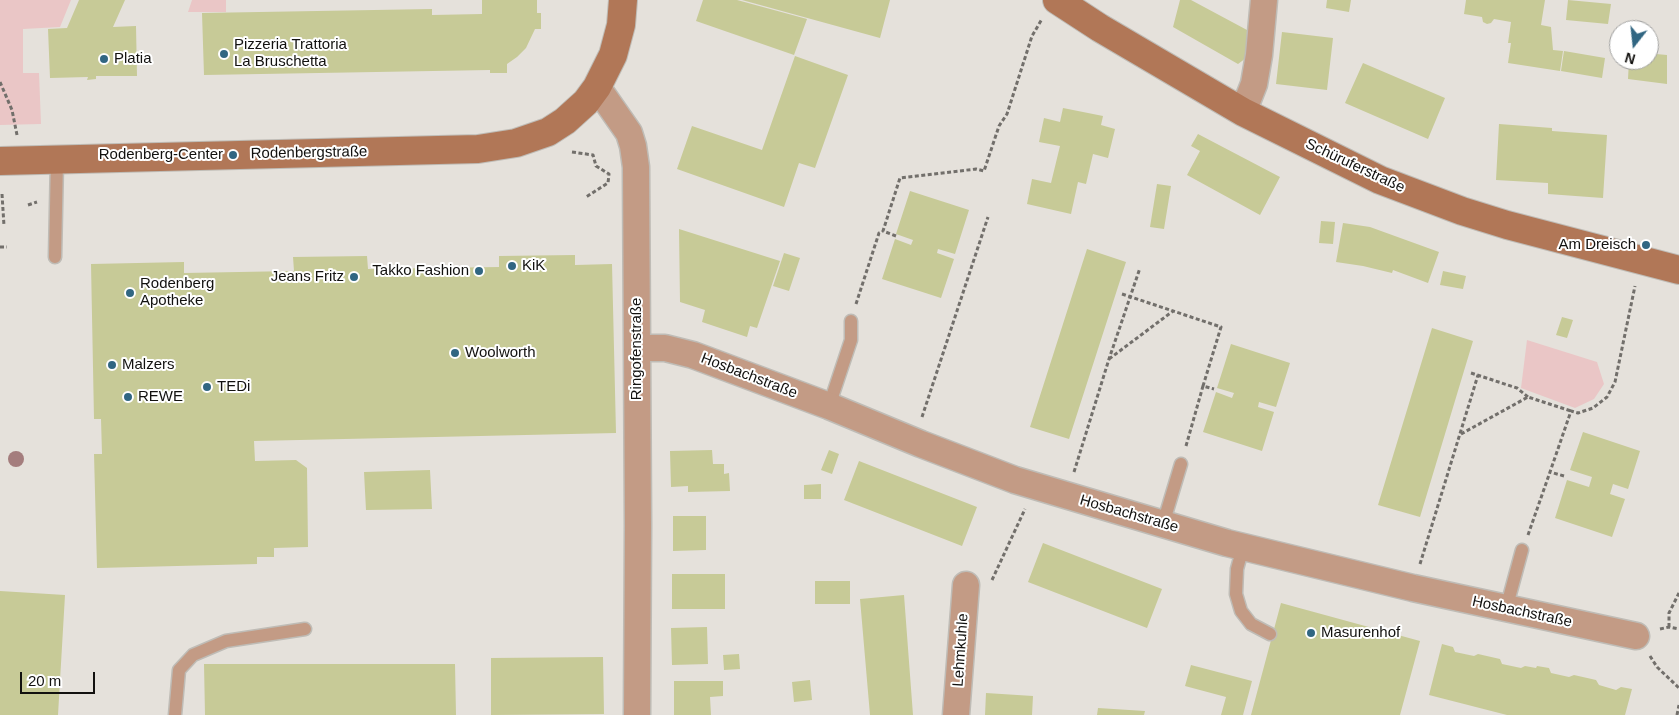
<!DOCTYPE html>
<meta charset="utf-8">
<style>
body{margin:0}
#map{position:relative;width:1679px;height:715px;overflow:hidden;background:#e5e1db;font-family:Helvetica,sans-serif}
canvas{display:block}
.north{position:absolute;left:1609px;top:20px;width:50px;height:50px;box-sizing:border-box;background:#fff;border:1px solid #a0a09f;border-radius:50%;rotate:196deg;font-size:14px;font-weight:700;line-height:20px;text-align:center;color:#12110f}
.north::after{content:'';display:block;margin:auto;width:18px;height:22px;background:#316682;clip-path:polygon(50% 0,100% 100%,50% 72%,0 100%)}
.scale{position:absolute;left:20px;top:672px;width:75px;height:22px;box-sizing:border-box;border:2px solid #12110f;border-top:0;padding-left:6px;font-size:15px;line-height:18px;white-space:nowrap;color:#12110f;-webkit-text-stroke:4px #fff;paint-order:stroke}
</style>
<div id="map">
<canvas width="1679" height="715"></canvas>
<div class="north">N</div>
<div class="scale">20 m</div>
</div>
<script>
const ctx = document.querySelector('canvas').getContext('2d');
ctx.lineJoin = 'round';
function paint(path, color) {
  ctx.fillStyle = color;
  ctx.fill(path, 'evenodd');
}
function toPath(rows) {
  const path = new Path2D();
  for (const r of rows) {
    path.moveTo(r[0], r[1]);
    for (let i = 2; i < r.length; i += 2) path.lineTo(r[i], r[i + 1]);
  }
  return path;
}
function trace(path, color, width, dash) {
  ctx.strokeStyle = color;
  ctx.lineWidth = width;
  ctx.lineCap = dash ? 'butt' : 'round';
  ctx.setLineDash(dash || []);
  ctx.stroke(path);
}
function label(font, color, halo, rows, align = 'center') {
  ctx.font = font + ' Helvetica,sans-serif';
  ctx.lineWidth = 4;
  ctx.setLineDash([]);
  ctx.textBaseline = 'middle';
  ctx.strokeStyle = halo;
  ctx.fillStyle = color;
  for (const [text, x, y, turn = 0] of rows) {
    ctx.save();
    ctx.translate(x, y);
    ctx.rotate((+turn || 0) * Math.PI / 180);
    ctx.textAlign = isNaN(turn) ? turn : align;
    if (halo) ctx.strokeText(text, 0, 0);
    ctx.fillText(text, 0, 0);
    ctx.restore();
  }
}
const green = toPath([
 [0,0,71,0,60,27,23,29,23,73,39,73,41,124,0,125],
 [192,0,226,0,226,12,188,12],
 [1527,340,1597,362,1604,384,1594,399,1575,408,1521,388]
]);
const building = toPath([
 [79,0,125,0,113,27,136,26,137,76,96,76,96,79,87,80,88,77,50,78,48,29,67,28],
 [482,0,537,0,537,13,541,13,541,29,535,29,526,48,517,57,507,64,507,73,490,73,490,70,204,75,202,13,432,9,432,15,482,14],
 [703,0,737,0,807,19,794,55,696,21],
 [742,0,890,0,880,38],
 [1180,0,1191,0,1247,30,1246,58,1238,64,1173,27],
 [1327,0,1351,0,1349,12,1326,8],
 [1466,0,1545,0,1541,25,1551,27,1553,50,1563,51,1560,71,1508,63,1511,43,1508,43,1511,22,1494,19,1491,23,1487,24,1483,22,1482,17,1464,14],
 [1568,0,1611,4,1608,24,1566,20],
 [1282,32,1333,38,1327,90,1276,84],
 [1649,38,1658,39,1656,54,1667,55,1667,84,1628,79,1629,60,1649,60],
 [1564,51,1605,58,1602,78,1561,71],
 [795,56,848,75,815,168,799,163,784,207,677,169,692,126,762,150],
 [1363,63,1445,98,1428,139,1345,103],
 [1063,108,1103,116,1101,125,1115,129,1108,158,1093,154,1086,184,1078,182,1071,214,1027,204,1032,179,1051,183,1060,146,1039,142,1044,118,1060,122],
 [1499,124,1552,128,1552,131,1607,135,1603,198,1548,194,1548,183,1496,180],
 [1198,134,1280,177,1260,215,1187,175,1200,151,1191,146],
 [1157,184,1171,186,1164,229,1150,227],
 [910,191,969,210,955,254,938,249,937,253,954,259,941,298,882,279,895,239,911,245,913,240,896,234],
 [1321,221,1335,222,1333,244,1319,243],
 [1343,223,1370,227,1439,252,1428,283,1393,270,1392,273,1363,266,1336,262],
 [679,229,780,261,757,328,750,326,747,337,702,322,705,310,680,302],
 [1087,249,1126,262,1069,439,1030,427],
 [784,253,800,258,789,291,773,286],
 [575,255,575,265,612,264,616,433,254,441,255,461,296,460,307,468,308,547,274,548,274,557,257,557,257,564,97,568,94,454,102,454,101,419,94,419,91,264,184,262,184,273,294,271,293,257,367,256,368,269,499,267,499,256],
 [1443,271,1466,276,1463,289,1440,285],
 [1562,317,1573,320,1567,338,1556,335],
 [1432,328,1473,341,1420,517,1378,505],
 [1231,344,1290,363,1276,407,1259,402,1258,407,1274,412,1262,451,1203,432,1216,392,1232,398,1234,393,1217,388],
 [1583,432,1640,451,1628,489,1613,484,1610,494,1625,499,1612,537,1555,518,1567,480,1589,487,1592,477,1570,470],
 [712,450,713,464,724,464,724,474,729,473,730,491,688,492,688,486,671,487,670,451],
 [829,450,839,454,832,474,821,470],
 [859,461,977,507,962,546,844,500],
 [430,470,432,509,366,510,364,472],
 [821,484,821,499,804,499,804,485],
 [673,516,706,516,706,550,673,551],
 [1043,543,1162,589,1147,628,1028,582],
 [672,574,725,574,725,609,672,609],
 [815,581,850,581,850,604,815,604],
 [0,591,65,595,58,715,0,715],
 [904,595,913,715,870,715,860,599],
 [1281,603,1420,641,1400,715,1251,715],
 [707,627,708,664,672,665,671,628],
 [1442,644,1453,647,1455,652,1474,656,1478,654,1500,659,1502,664,1521,668,1525,666,1536,668,1537,666,1549,668,1551,673,1569,677,1574,675,1596,680,1599,685,1616,690,1621,687,1632,689,1625,715,1507,715,1429,695],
 [739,654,740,669,724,670,723,655],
 [603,657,604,714,491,715,491,658],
 [204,664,455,664,456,715,205,715],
 [1191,665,1252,681,1243,715,1221,715,1226,697,1185,686],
 [810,680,812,700,794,702,792,682],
 [674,681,723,681,723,696,710,697,711,715,674,715],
 [986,693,1033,696,1032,715,985,715],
 [1098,708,1145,711,1144,715,1097,715]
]);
const path = toPath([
 [0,82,12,110,17,135],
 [572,152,593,155,596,166,609,174,608,183,586,197],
 [2,194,4,226],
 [28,205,37,202],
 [896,236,883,231,900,178,976,169,984,171,999,126,1007,114,1032,36,1042,19],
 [0,247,7,247],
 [1122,294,1173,311],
 [856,304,879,233,883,231],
 [1109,359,1173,311,1221,327,1203,386],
 [1471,373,1517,388,1528,397],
 [922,417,988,217],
 [1461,434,1528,397,1571,411],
 [1186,446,1203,386,1214,389],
 [1074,472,1109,359,1140,268],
 [1564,476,1550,472,1571,411,1578,413,1593,408,1607,397,1615,382,1635,286],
 [1528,535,1550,472],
 [1420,564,1478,375],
 [992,580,1025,509],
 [1669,627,1669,613,1679,593],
 [1660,629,1669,627,1679,629],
 [1650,656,1657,667,1679,688],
 [1677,715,1679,705]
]);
const lane = toPath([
 [55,257,57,160],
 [829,406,851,340,851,321],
 [1163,524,1181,464],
 [1243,547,1237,569,1236,594,1241,611,1251,624,1270,634],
 [1506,609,1522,550],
 [175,715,179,670,193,655,226,641,305,629]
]);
const street = toPath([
 [597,87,629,133,633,146,636,167,638,526,637,715],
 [1243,112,1254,84,1259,55,1264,0],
 [637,348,665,348,693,355,829,406,921,444,1015,480,1227,543,1413,588,1636,636],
 [956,715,966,585]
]);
const secondary = toPath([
 [1057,0,1100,28,1243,112,1380,180,1462,211,1507,225,1679,270],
 [0,161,478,149,516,143,548,132,565,121,586,102,597,87,613,55,621,25,623,0]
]);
const trees = [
 [16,459]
];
const markers = [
 [224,54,5,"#316682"],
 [104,59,5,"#316682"],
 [233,155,5,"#316682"],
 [1646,245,5,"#316682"],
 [512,266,5,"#316682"],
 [479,271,5,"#316682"],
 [354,277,5,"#316682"],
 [130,293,5,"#316682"],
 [455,353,5,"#316682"],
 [112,365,5,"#316682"],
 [207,387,5,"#316682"],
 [128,397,5,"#316682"],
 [1311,633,5,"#316682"]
];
const poiNames = [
 ["Pizzeria Trattoria",234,45],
 ["La Bruschetta",234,62],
 ["Platia",114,59],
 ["Rodenberg-Center",223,155,"right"],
 ["Am Dreisch",1636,245,"right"],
 ["KiK",522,266],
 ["Takko Fashion",469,271,"right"],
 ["Jeans Fritz",344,277,"right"],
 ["Rodenberg",140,284],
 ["Apotheke",140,301],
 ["Woolworth",465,353],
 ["Malzers",122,365],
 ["TEDi",217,387],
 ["REWE",138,397],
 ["Masurenhof",1321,633]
];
const streetNames = [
 ["Rodenbergstraße",309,153,-1],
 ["Schüruferstraße",1355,166,25],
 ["Ringofenstraße",637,349,-90],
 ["Hosbachstraße",749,376,21],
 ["Hosbachstraße",1129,514,16],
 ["Hosbachstraße",1522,612,12],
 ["Lehmkuhle",961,650,-86]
];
paint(green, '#eac6c6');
paint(building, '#c7ca97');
trace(lane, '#bfbcb6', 15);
trace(street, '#bfbcb6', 29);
trace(secondary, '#bfbcb6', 30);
trace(path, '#726f6b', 3, [4, 2.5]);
trace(lane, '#c39b85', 12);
trace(street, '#c39b85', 26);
trace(secondary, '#b17757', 28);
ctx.fillStyle = '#a47d7d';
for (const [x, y] of trees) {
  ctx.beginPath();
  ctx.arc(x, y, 8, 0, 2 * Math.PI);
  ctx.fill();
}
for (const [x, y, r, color] of markers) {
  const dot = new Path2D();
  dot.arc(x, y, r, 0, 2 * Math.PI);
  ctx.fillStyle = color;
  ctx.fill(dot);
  trace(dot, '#fff', 2);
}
label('15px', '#12110f', '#fff', poiNames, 'left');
label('15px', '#12110f', '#fff', streetNames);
</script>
